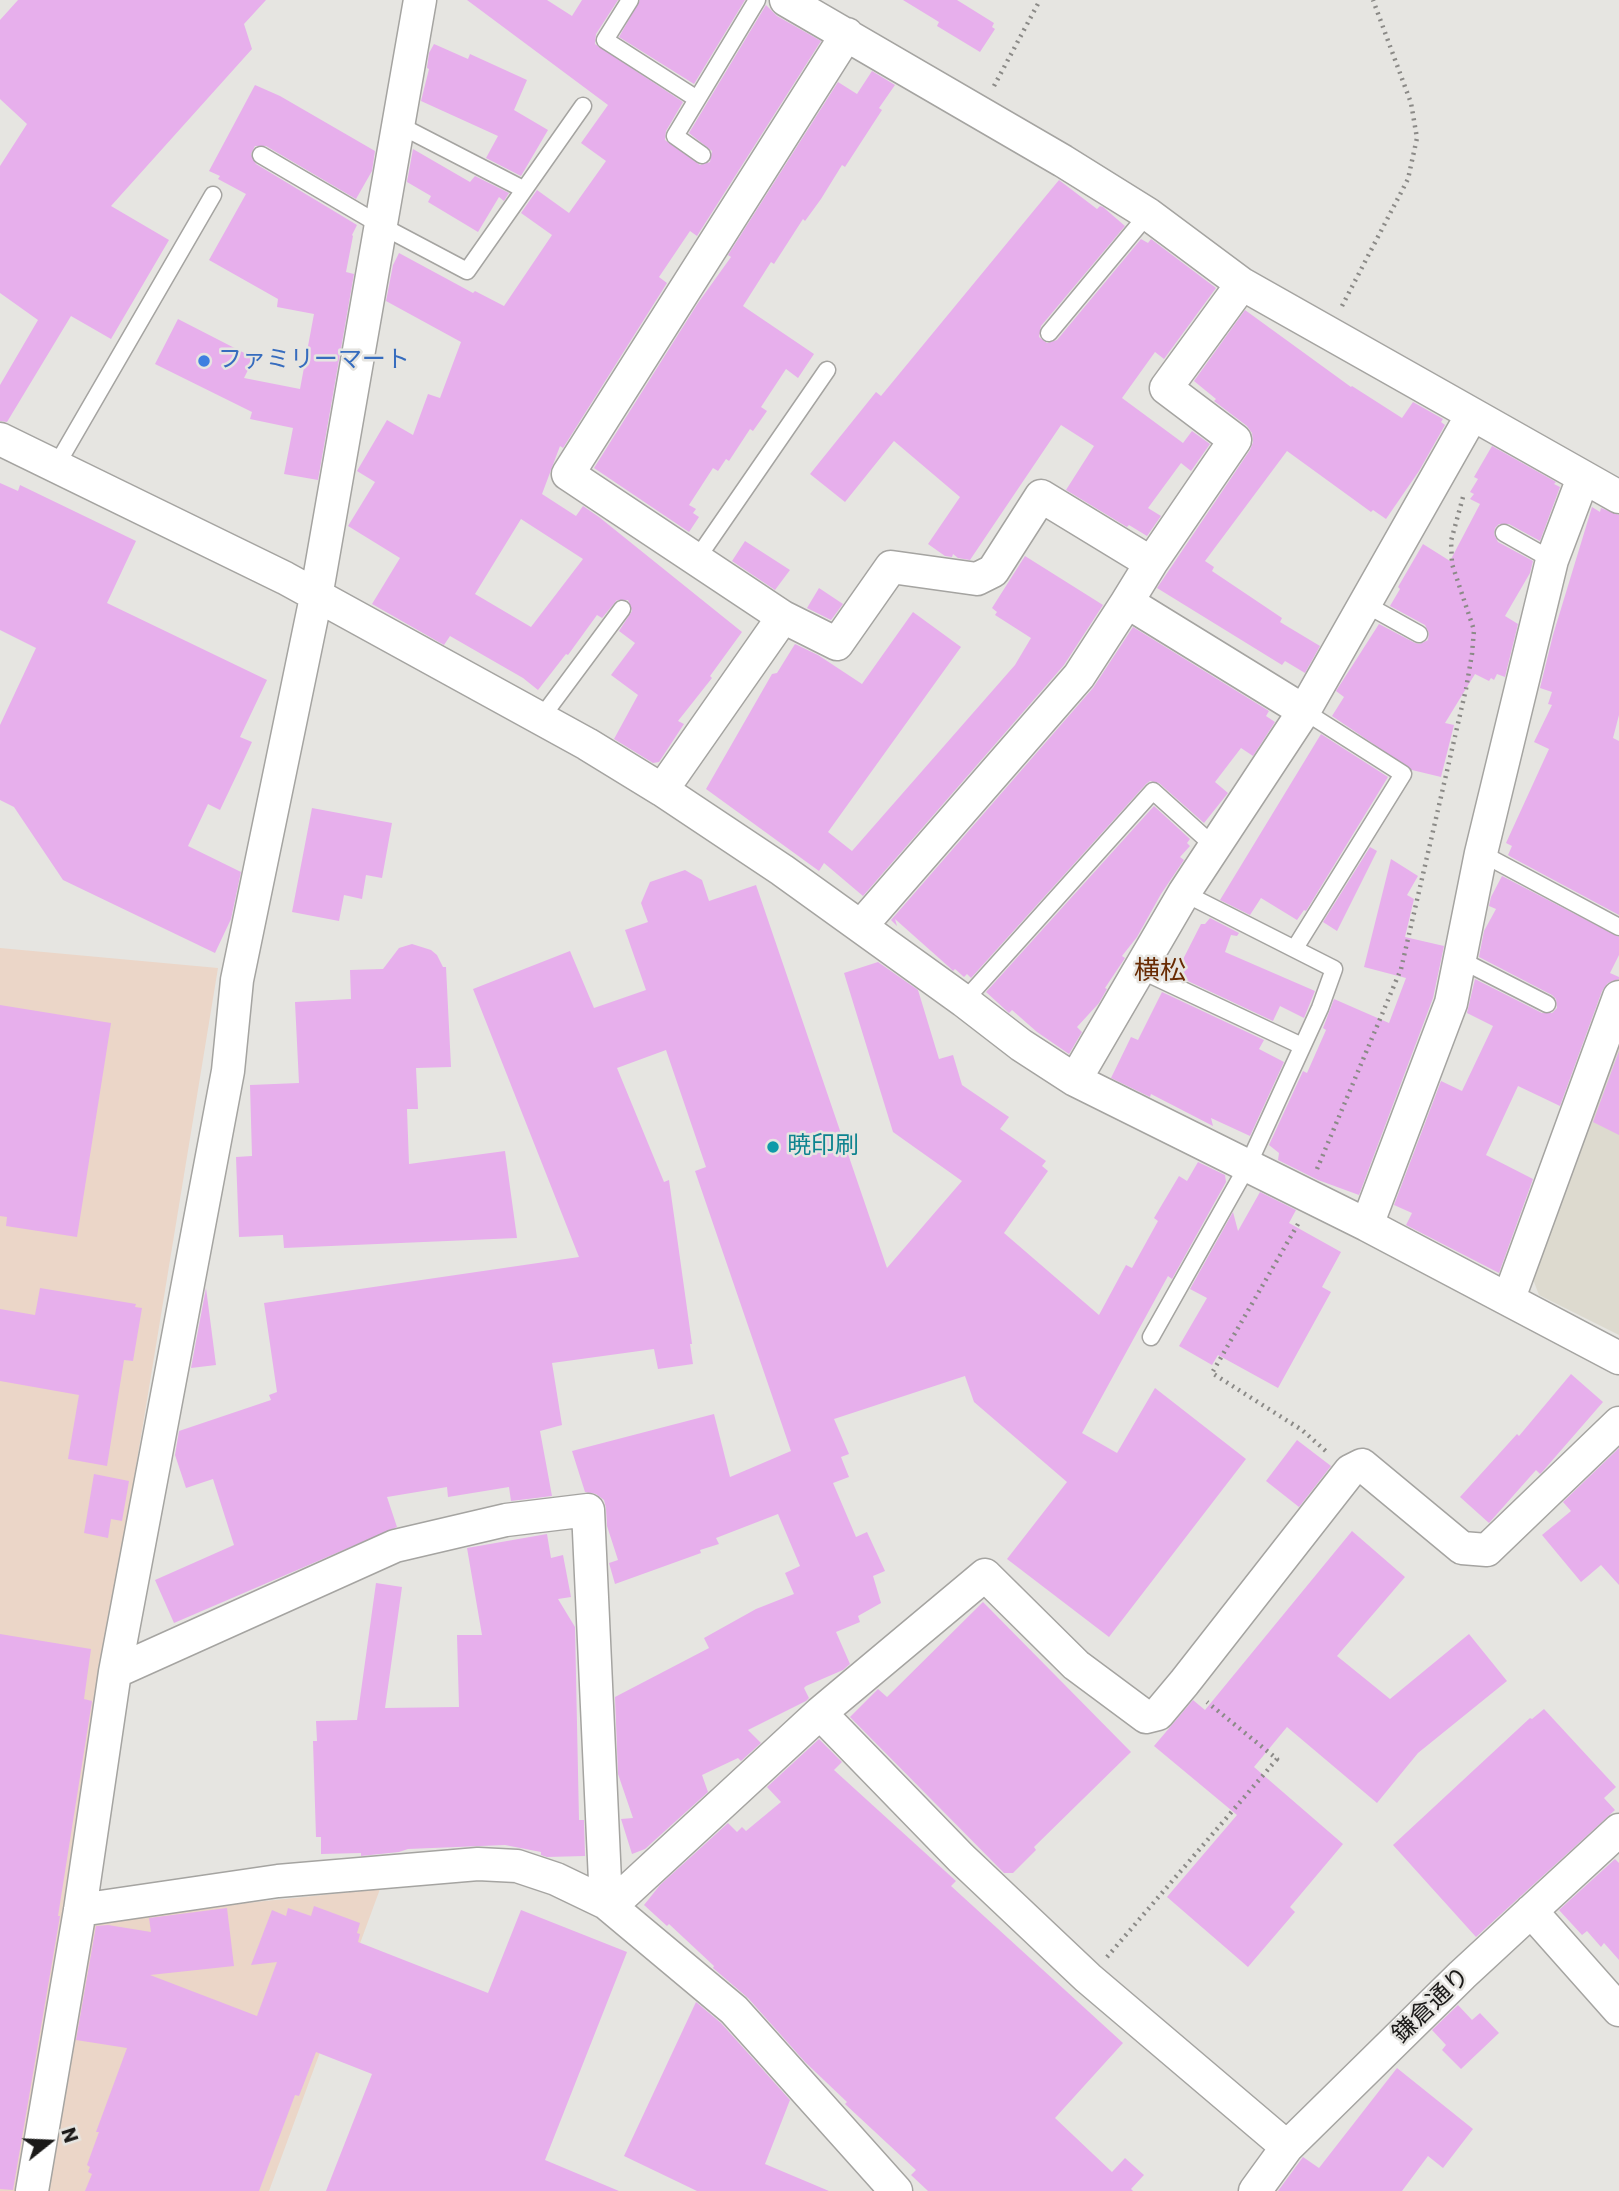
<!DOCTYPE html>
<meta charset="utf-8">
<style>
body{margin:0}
#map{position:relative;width:1619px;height:2191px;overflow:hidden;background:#e6e5e1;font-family:Poppins,sans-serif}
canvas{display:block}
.north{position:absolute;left:14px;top:2107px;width:70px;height:70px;-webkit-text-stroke:5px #e6e5e1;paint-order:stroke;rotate:72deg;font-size:19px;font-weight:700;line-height:28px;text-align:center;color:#1b1a19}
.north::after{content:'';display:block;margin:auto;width:24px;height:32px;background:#1b1a19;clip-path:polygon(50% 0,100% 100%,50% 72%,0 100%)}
</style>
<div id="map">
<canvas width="1619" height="2191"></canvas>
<div class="north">N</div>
</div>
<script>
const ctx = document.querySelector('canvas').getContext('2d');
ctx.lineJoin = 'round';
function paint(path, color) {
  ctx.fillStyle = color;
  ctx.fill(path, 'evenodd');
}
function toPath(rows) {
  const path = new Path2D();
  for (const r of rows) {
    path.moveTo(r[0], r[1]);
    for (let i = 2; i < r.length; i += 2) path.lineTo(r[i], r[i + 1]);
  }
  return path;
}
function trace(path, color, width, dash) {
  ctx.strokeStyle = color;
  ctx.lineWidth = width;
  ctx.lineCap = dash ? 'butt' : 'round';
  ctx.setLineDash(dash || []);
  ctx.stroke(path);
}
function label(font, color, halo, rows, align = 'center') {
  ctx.font = font + ' Poppins,"Noto Sans JP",sans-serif';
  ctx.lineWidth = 5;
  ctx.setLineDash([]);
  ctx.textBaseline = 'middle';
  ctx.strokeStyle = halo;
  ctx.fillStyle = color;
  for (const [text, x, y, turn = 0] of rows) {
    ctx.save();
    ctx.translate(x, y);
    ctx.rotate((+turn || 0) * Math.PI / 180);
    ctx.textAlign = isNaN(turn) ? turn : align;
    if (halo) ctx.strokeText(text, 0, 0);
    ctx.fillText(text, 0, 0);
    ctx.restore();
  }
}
const industrial = toPath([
 [0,948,218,968,17,2191,0,2191],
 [380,1889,269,2191,44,2191,93,1919]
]);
const built = toPath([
 [1619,1033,1619,1335,1539,1295,1531,1274]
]);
const building = toPath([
 [18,0,266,0,244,24,252,49,111,206,169,240,111,339,71,316,7,422,0,421,0,385,38,320,0,293,0,166,27,124,0,99,0,20],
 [467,0,547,0,572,16,582,0,618,0,596,34,595,44,683,102,666,131,665,140,700,165,710,162,712,151,689,133,766,5,777,16,821,41,697,236,690,231,659,277,667,283,563,448,560,446,542,494,576,516,583,506,599,517,742,632,710,676,712,678,678,721,684,724,659,762,653,763,614,739,638,695,611,675,635,643,619,631,632,611,628,600,617,600,602,618,597,615,568,655,566,654,538,690,523,678,450,636,444,645,372,604,400,558,348,526,375,482,357,471,387,420,413,435,428,394,440,398,461,342,386,301,393,265,399,253,473,293,475,291,504,306,552,235,521,213,537,190,569,213,606,161,581,143,608,105],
 [521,519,583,559,531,627,475,594],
 [640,0,745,0,694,84,619,37],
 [903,0,957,0,994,23,992,27,995,29,980,52,937,26,939,22],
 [434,44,468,59,470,54,527,80,514,110,548,130,521,176,486,158,498,136,421,101,429,69,427,68,429,53],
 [872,71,895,85,879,108,882,110,845,167,842,165,821,199,805,221,803,219,774,264,771,262,743,306,814,354,798,378,786,369,761,407,767,411,753,431,750,429,729,461,726,459,718,471,713,468,689,505,696,509,693,513,699,517,689,532,594,468,698,303,731,257,728,255,838,82,857,94],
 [255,85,280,96,375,151,372,171,356,199,266,146,255,146,251,154,256,164,357,225,352,235,353,236,346,272,354,274,318,480,284,474,293,428,250,419,252,412,155,364,178,319,254,358,244,378,300,389,314,314,277,307,278,299,209,260,246,194,218,179,220,176,209,171],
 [413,149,470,182,475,176,509,193,504,201,499,197,478,232,428,202,431,196,407,182],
 [1059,180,1097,209,1100,206,1103,207,1125,226,1041,326,1039,337,1047,343,1057,340,1141,239,1148,243,1151,239,1216,288,1164,359,1155,352,1122,398,1183,443,1192,431,1210,444,1191,471,1181,463,1148,508,1161,516,1147,536,1129,525,1127,527,1066,490,1094,446,1061,425,970,560,958,558,953,554,952,557,945,556,928,544,960,497,894,441,845,502,810,474,876,392,881,396],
 [1245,310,1351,387,1352,386,1402,418,1413,402,1443,419,1441,422,1445,425,1419,471,1386,519,1373,510,1371,512,1287,451,1205,561,1214,567,1212,571,1282,618,1280,622,1320,646,1305,673,1285,661,1282,665,1157,588,1250,450,1253,442,1252,433,1247,426,1214,401,1216,399,1194,381],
 [1492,446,1556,482,1554,484,1560,487,1540,541,1509,524,1499,524,1495,528,1494,534,1498,542,1533,561,1530,573,1505,616,1518,624,1505,677,1497,674,1494,680,1491,678,1489,681,1475,674,1445,723,1454,725,1441,777,1412,770,1332,716,1344,697,1336,691,1379,624,1415,643,1420,644,1428,640,1429,633,1425,625,1390,606,1400,589,1398,587,1423,544,1450,561,1480,504,1470,499,1474,494,1470,492,1478,479,1474,477],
 [0,483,18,491,20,485,136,541,107,603,267,680,240,737,252,742,240,768,220,810,208,804,188,846,241,872,231,919,215,953,63,880,14,807,0,800,0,725,36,648,0,630],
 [1592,507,1600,512,1601,508,1619,515,1619,715,1613,738,1619,741,1619,915,1511,857,1508,855,1512,846,1506,843,1549,749,1534,742,1552,705,1548,704,1552,692,1540,688,1553,635],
 [745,541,790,570,775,590,732,561],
 [1025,556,1103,605,1064,665,863,896,824,863,819,871,706,789,772,674,777,673,795,644,818,655,862,684,913,612,961,647,828,832,852,851,1015,665,1031,638,995,615,997,612,992,608],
 [819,588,843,604,831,620,807,608],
 [1133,627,1269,711,1266,716,1275,722,1253,756,1241,748,1215,782,1228,793,1204,823,1159,783,1150,781,1146,784,971,978,967,974,964,977,955,969,953,971,949,967,895,919,897,926,891,920,1093,688],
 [1321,734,1388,777,1306,911,1304,910,1297,920,1261,898,1250,915,1220,900],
 [1154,806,1190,839,1187,843,1190,846,1180,857,1184,860,1161,894,1137,937,1122,956,1125,958,1105,988,1107,989,1099,1003,1077,1027,1082,1032,1069,1054,1037,1032,1012,1010,1009,1013,986,992],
 [312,808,392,823,382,878,366,875,362,899,344,895,339,921,292,912],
 [1370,847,1377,851,1337,931,1323,922],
 [1391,859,1418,876,1407,895,1414,899,1405,937,1444,946,1433,998,1359,1195,1318,1180,1278,1160,1279,1153,1269,1145,1303,1071,1307,1073,1326,1030,1323,1028,1334,999,1389,1023,1406,978,1364,967],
 [685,870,702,880,709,901,756,885,887,1268,962,1181,893,1132,844,973,878,962,918,990,939,1059,953,1055,962,1085,1009,1117,1000,1129,1046,1161,1042,1166,1048,1171,1004,1233,1099,1315,1126,1265,1132,1268,1158,1221,1154,1218,1179,1176,1187,1181,1198,1162,1225,1175,1226,1182,1172,1279,1168,1276,1082,1433,1117,1453,1155,1388,1246,1459,1109,1637,1007,1559,1067,1482,974,1402,965,1376,834,1419,849,1454,841,1457,849,1477,833,1483,856,1537,867,1532,885,1571,873,1576,881,1603,858,1616,860,1622,836,1632,850,1664,843,1670,806,1686,804,1688,809,1698,806,1701,748,1730,761,1743,741,1761,738,1758,702,1775,708,1792,645,1849,632,1854,621,1819,633,1818,618,1774,615,1697,709,1648,704,1638,756,1609,794,1594,785,1573,800,1566,778,1514,716,1538,719,1544,700,1550,701,1553,615,1584,609,1563,618,1560,607,1526,606,1508,604,1500,596,1494,585,1492,572,1451,714,1414,730,1477,791,1451,695,1171,706,1167,666,1050,617,1068,664,1182,669,1180,692,1344,690,1344,693,1364,658,1369,654,1349,552,1363,562,1425,540,1431,552,1496,511,1501,509,1487,448,1497,447,1487,387,1497,397,1527,174,1623,155,1580,234,1545,213,1479,186,1488,175,1455,179,1431,271,1400,269,1395,277,1392,264,1303,579,1257,473,989,570,951,594,1008,646,990,625,930,648,922,641,903,650,882],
 [1502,876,1619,937,1619,955,1610,973,1619,977,1619,979,1608,983,1602,991,1560,1106,1518,1086,1486,1155,1533,1179,1499,1273,1406,1225,1412,1213,1394,1205,1441,1081,1462,1091,1493,1026,1467,1013,1475,979,1542,1013,1552,1013,1557,1008,1556,999,1552,995,1479,957,1484,931,1496,909,1489,906,1491,897],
 [1210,918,1239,933,1237,936,1231,935,1225,952,1315,991,1304,1018,1280,1006,1273,1021,1175,975,1201,924,1205,924],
 [412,944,431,950,437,955,443,967,446,967,451,1067,416,1068,418,1109,407,1109,409,1164,505,1151,517,1238,284,1248,283,1235,239,1237,236,1157,252,1156,250,1085,299,1083,295,1002,351,999,350,970,383,969,399,948],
 [1162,992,1264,1040,1259,1049,1284,1062,1250,1136,1211,1118,1213,1126,1151,1094,1150,1097,1111,1078,1131,1037,1138,1040],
 [0,1005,111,1023,77,1237,6,1226,7,1217,0,1216],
 [1619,1051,1619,1135,1593,1122],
 [1260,1192,1296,1210,1289,1223,1341,1252,1322,1287,1331,1292,1278,1388,1218,1355,1212,1365,1179,1346,1207,1298,1190,1289,1233,1212,1238,1231],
 [40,1288,136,1304,135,1307,142,1308,133,1361,124,1360,107,1466,68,1459,79,1395,0,1381,0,1309,35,1315],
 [206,1288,216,1365,191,1368],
 [1571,1374,1603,1402,1543,1471,1540,1474,1536,1470,1489,1523,1460,1497,1517,1434,1519,1436],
 [1297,1440,1331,1466,1299,1507,1266,1481],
 [1619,1448,1619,1585,1601,1565,1581,1582,1542,1535,1571,1511,1563,1502],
 [94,1474,129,1481,122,1521,111,1519,108,1538,84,1533],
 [1352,1531,1405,1577,1337,1656,1390,1699,1469,1634,1507,1681,1418,1753,1377,1803,1287,1727,1254,1767,1343,1844,1290,1907,1295,1912,1248,1967,1167,1897,1237,1815,1154,1746,1193,1700,1205,1710],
 [547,1534,551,1558,563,1555,571,1597,558,1599,575,1627,579,1820,584,1820,585,1856,547,1857,541,1855,541,1852,505,1845,408,1849,399,1852,361,1856,361,1853,321,1854,321,1837,316,1837,313,1741,317,1741,316,1721,357,1720,376,1583,402,1587,385,1708,459,1707,457,1635,482,1635,467,1548],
 [983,1602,1131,1752,1034,1847,1036,1850,1013,1873,1004,1873,850,1717,878,1689,887,1697],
 [0,1634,91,1649,84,1699,92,1701,58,1916,60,1916,13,2190,0,2189],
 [1544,1709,1616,1787,1604,1798,1615,1810,1476,1937,1393,1845,1530,1718,1532,1719],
 [819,1739,842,1762,834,1770,956,1881,951,1886,1123,2043,1055,2118,1112,2172,1125,2158,1144,2175,1131,2189,1133,2191,928,2191,911,2175,916,2170,845,2104,847,2102,805,2062,748,1998,713,1968,714,1966,669,1924,667,1926,644,1905,660,1885,728,1823,737,1832,742,1827,746,1831,781,1802,767,1787],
 [1615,1859,1619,1863,1619,1960,1604,1943,1601,1947,1587,1931,1582,1935,1559,1910],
 [314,1906,360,1923,357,1933,360,1934,358,1942,488,1993,521,1910,627,1952,545,2160,619,2191,326,2191,372,2074,316,2052,299,2096,295,2095,259,2191,85,2191,92,2174,88,2172,90,2167,87,2165,99,2132,96,2132,127,2048,76,2040,96,1926,108,1925,151,1932,149,1918,227,1908,234,1966,150,1975,257,2016,277,1962,251,1965,272,1910,286,1916,288,1908,311,1916],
 [696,2002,721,2023,790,2100,765,2164,829,2191,697,2191,624,2156],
 [1458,2005,1472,2020,1480,2013,1499,2033,1461,2069,1442,2050,1446,2045,1432,2030],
 [1397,2068,1473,2129,1443,2168,1428,2156,1402,2191,1278,2191,1303,2157,1319,2168]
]);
const path = toPath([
 [994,86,1040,0],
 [1342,306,1408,179,1417,138,1411,103,1373,0],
 [1317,1169,1401,969,1466,689,1472,654,1474,630,1452,564,1451,541,1463,497],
 [1298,1224,1212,1373,1302,1430,1328,1453],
 [1107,1957,1277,1759,1207,1702]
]);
const lane = toPath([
 [630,0,605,40,697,99],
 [399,125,523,189],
 [261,155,382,226,467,271,583,106],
 [702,155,675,136,757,0],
 [1049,333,1148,214],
 [56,466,213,195],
 [1504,533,1552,560],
 [696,560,827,370],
 [1365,604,1419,634],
 [541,718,622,609],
 [1481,853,1619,927],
 [1295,948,1403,774,1304,711],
 [1461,960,1547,1004],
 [1140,970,1302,1046],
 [964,1001,1153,791,1215,847],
 [1151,1337,1248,1165,1320,1008,1334,969,1184,893]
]);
const street = toPath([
 [786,0,1063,161,1148,214,1242,284,1619,497],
 [847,34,568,474,783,617,837,644,891,567,977,579,993,571,1041,496,1151,563,1127,602],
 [0,439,285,578,587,744,662,790,782,870,964,1001,1021,1045,1075,1080,1367,1225,1619,1358],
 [1151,563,1235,440,1166,388,1242,284],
 [662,790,783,617],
 [861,926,1079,676,1127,602,1304,711],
 [1075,1080,1184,893,1304,711,1472,415],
 [1367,1225,1451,1003,1481,853,1552,560,1583,478],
 [1509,1298,1619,997],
 [115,1672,395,1546,506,1520,588,1510,606,1903],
 [820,1713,961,1858,1088,1978,1287,2147],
 [611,1906,820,1713,985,1575,1076,1665,1146,1717,1158,1714,1184,1683,1350,1471,1362,1465,1462,1548,1487,1550,1619,1423],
 [80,1910,278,1881,478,1864,517,1866,556,1879,606,1903,734,2010,896,2191],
 [1531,1911,1619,2010],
 [32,2191,80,1910,115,1672,228,1071,237,980,316,597,420,0],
 [1255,2191,1287,2147,1462,1975,1619,1830]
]);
const markers = [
 [204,361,7,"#3f7fe0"],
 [773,1147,7,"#0f9aa8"]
];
const shopNames = [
 ["ファミリーマート",218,361]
];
const cultureNames = [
 ["暁印刷",787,1147]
];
const streetNames = [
 ["鎌倉通り",1432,2006,-44]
];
const neighbourhoodNames = [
 ["横松",1160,972]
];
paint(industrial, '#ebd6c8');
paint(built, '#dddacf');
paint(building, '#e7afec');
trace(lane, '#a5a4a1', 19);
trace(street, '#a5a4a1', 35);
trace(path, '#8b8a87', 4.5, [2, 5]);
trace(lane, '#fff', 16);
trace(street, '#fff', 32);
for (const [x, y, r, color] of markers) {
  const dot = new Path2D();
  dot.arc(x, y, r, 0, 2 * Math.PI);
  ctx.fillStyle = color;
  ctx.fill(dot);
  trace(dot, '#e6e5e1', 2.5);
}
label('24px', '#366cbe', '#e6e5e1', shopNames, 'left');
label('24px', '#0d838f', '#e6e5e1', cultureNames, 'left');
label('24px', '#1b1a19', '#e6e5e1', streetNames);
label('26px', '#682a02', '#e6e5e1', neighbourhoodNames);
</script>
